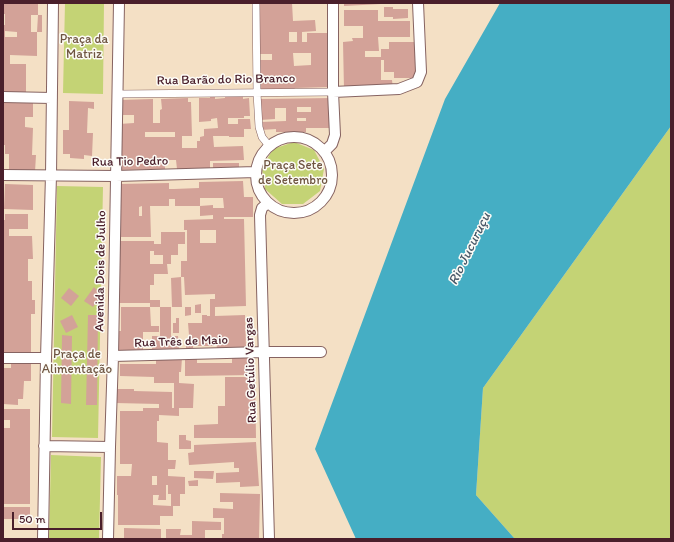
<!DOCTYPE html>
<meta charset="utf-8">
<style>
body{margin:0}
#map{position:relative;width:674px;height:542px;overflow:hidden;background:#f4e0c5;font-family:Itim,sans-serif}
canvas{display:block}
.frame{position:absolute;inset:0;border:4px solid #4a1f2b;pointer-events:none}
.scale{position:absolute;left:12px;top:512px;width:90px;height:18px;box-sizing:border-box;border:2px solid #4a1f2b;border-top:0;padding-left:5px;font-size:12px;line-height:14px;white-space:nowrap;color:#4a1f2b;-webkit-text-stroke:3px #fdfcf7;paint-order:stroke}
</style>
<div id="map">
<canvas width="674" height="542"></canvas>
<div class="frame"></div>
<div class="scale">50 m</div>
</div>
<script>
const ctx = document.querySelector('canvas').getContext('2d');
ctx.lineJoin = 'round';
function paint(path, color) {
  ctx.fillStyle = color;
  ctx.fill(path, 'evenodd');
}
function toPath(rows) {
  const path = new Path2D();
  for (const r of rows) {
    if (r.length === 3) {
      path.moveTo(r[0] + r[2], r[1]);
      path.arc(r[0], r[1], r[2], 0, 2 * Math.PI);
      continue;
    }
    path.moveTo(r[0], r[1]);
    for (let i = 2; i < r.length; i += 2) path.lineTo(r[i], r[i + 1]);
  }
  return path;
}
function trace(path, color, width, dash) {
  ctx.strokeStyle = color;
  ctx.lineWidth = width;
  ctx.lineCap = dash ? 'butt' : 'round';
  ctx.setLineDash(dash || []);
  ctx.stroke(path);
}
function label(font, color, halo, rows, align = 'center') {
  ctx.font = font + ' Itim,sans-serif';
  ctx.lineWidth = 3;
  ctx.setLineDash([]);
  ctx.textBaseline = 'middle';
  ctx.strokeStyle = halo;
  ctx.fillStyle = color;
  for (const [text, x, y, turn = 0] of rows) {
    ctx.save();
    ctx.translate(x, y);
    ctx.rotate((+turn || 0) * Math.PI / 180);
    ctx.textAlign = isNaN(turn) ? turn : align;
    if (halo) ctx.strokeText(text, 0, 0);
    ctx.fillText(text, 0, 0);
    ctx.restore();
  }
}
const green = toPath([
 [65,3,104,3,103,94,63,93],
 [671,126,671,539,515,539,476,495,483,388],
 [294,142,314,150,324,169,320,191,303,204,282,204,265,189,262,168,273,149],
 [57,186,103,187,98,438,52,437],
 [51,455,101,457,99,539,49,539]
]);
const water = toPath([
 [500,3,671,3,671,126,483,388,476,495,515,539,356,539,315,449,445,99]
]);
const building = toPath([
 [3,3,38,3,38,15,31,15,31,32,37,32,37,56,10,55,10,64,26,64,26,94,3,93,3,25,5,25,5,14,3,14],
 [5,31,17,32,17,37,5,37],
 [258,3,292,3,293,21,315,20,316,31,302,32,302,42,307,42,307,33,330,33,331,87,295,88,294,90,260,91,259,60,272,60,272,54,257,54],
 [289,32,297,32,297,42,289,42],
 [293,53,311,53,311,65,294,66],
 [344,3,380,3,381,4,344,6],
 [384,7,393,7,393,9,408,9,408,18,393,19,393,17,384,17],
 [344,10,378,10,378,21,410,21,410,37,378,37,379,51,365,51,365,57,381,57,381,49,389,49,389,42,418,42,418,78,394,78,394,72,384,72,384,60,381,60,381,80,392,80,393,89,344,89,343,42,353,41,352,38,363,38,363,26,344,26],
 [38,15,42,15,42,32,37,32],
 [225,95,243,95,243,99,249,98,250,116,244,116,244,118,228,118,228,124,238,124,238,119,250,119,251,129,244,129,244,137,229,137,229,136,213,136,214,147,243,146,244,160,210,161,210,169,169,172,169,169,177,169,176,160,165,160,165,169,120,170,119,124,134,123,134,115,121,115,120,100,153,99,153,123,160,123,160,110,162,109,161,99,188,98,188,102,191,102,192,136,182,136,182,148,197,148,197,141,200,141,200,137,204,136,204,129,218,128,217,118,211,119,211,121,199,122,199,98,210,98,210,96,215,96,215,99,225,98],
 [145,132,175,132,175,137,145,137],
 [333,98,334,128,306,128,306,132,276,132,276,129,261,130,260,122,286,121,286,108,275,108,275,119,260,120,260,99],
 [297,107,311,107,311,112,297,112],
 [297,118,306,118,306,121,297,121],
 [69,101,94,102,94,109,88,108,87,133,93,133,92,156,84,155,84,159,70,158,70,154,63,154,63,130,69,130],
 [3,103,33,103,33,117,25,117,25,127,33,128,32,155,36,155,35,172,9,171,9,154,5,154,5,145,3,145],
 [213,163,239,163,239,175,213,175],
 [243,181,244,197,253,197,253,217,224,217,224,219,244,219,246,306,215,307,215,316,245,315,246,348,217,348,216,341,214,341,214,346,193,346,193,351,186,352,186,344,192,343,192,335,189,335,188,323,202,323,202,315,207,315,207,316,210,316,210,299,215,299,215,294,185,295,184,277,181,277,181,261,187,261,187,230,184,230,184,220,213,219,213,215,200,216,200,206,213,205,213,208,224,208,223,198,200,198,200,206,175,206,175,199,169,199,169,206,150,206,151,237,118,237,118,184,169,183,169,189,174,189,199,188,199,182],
 [142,206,142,216,139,216,139,207],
 [200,230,216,230,216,243,200,243],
 [5,184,33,185,33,210,4,209],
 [5,214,28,214,28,229,9,229,9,236,32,236,33,259,28,259,28,281,32,281,32,300,35,300,35,314,31,314,31,354,3,354,3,220,5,220],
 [161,232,185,232,185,244,178,244,178,255,171,255,171,264,167,264,168,274,154,274,154,285,150,285,150,300,160,300,160,307,150,307,150,303,115,303,117,241,154,241,154,244,161,244],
 [150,251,154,251,154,255,163,255,163,264,150,264],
 [181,277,182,307,172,307,171,278],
 [94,287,97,290,99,299,93,307,84,301],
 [69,288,79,296,71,306,61,298],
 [201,304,201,313,195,313,195,305],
 [121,307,150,307,151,326,159,326,159,332,143,332,143,350,117,350,117,331,121,331],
 [160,307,171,307,171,336,178,336,179,349,152,350,152,336,160,336],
 [185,307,191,307,191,315,185,316],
 [72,315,78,327,66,333,60,321],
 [88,315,98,315,97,405,86,405],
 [176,318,179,318,179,333,173,333,173,323,176,323],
 [62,335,72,336,71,404,61,403],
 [232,357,253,357,253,375,185,376,185,358,197,358,197,363,232,363],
 [156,358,182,358,181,372,179,372,179,383,194,384,193,408,179,408,179,416,159,415,159,421,157,421,157,442,168,443,168,460,176,460,175,469,168,469,168,476,185,477,185,494,180,494,180,506,173,506,173,516,160,516,160,525,118,525,118,495,117,495,117,476,131,476,132,464,120,464,120,411,143,411,143,408,159,408,159,404,115,403,115,389,134,389,134,391,172,392,172,408,174,408,174,383,154,383,154,377,120,376,120,364,156,364],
 [152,476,157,476,157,485,152,485],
 [166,485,168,485,168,494,171,494,171,506,153,505,153,495,159,495,158,500,166,500],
 [11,363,31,363,31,381,24,381,23,399,18,399,18,405,3,404,3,386,4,386,4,380,3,380,3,368,11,368],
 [225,377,255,377,256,438,194,438,194,425,218,424,218,406,225,406],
 [3,409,30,409,30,504,3,504,3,428,10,428,10,420,3,420],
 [179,435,186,435,186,440,191,441,191,449,179,449],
 [256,442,259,486,240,487,240,482,216,483,216,473,239,472,239,468,234,468,234,462,189,465,188,453,194,452,194,445],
 [194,471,214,471,213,479,194,478],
 [198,480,198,486,189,486,188,481],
 [220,493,260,494,259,539,222,539,222,534,224,534,224,518,213,518,213,508,233,509,233,502,220,502],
 [3,507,30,507,30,519,3,519],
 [192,521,221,522,221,530,205,530,205,539,166,539,166,529,181,529,180,535,192,535],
 [124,528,161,529,161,539,124,539]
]);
const pedestrian = toPath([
 [256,3,257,93,259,127,262,137,270,147],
 [118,94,333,92]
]);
const minor = toPath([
 [333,92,399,89,417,82,421,72,418,3],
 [3,97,52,98],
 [294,175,38],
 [324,152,332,144,335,135,333,92,333,3],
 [3,175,116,176,256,172],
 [268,203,262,208,260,215,269,539],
 [113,356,264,352,321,352],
 [3,358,46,358],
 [44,446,110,447],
 [43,539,46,358,51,175,53,3],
 [108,539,110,447,113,356,119,3]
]);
const parkNames = [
 ["Praça da",84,40],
 ["Matriz",84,55],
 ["Praça Sete",293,166],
 ["de Setembro",293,181],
 ["Praça de",77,355],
 ["Alimentação",77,370]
];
const streetNames = [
 ["Rua Barão do Rio Branco",226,80,-1],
 ["Rua Tio Pedro",130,162,-1],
 ["Avenida Dois de Julho",101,271,-89],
 ["Rua Três de Maio",181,342,-2],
 ["Rua Getúlio Vargas",251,370,-92]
];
const waterNames = [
 ["Rio Jucuruçu",470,249,-64]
];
paint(green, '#c4d375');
paint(water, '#45aec4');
paint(building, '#d3a298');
trace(pedestrian, '#866361', 8);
trace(minor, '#866361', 12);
trace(pedestrian, '#fff', 7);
trace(minor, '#fff', 10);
label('13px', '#6f5541', '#fdfcf7', parkNames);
label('13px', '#4a1f2b', '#fdfcf7', streetNames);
label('italic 14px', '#485868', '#fdfcf7', waterNames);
</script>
